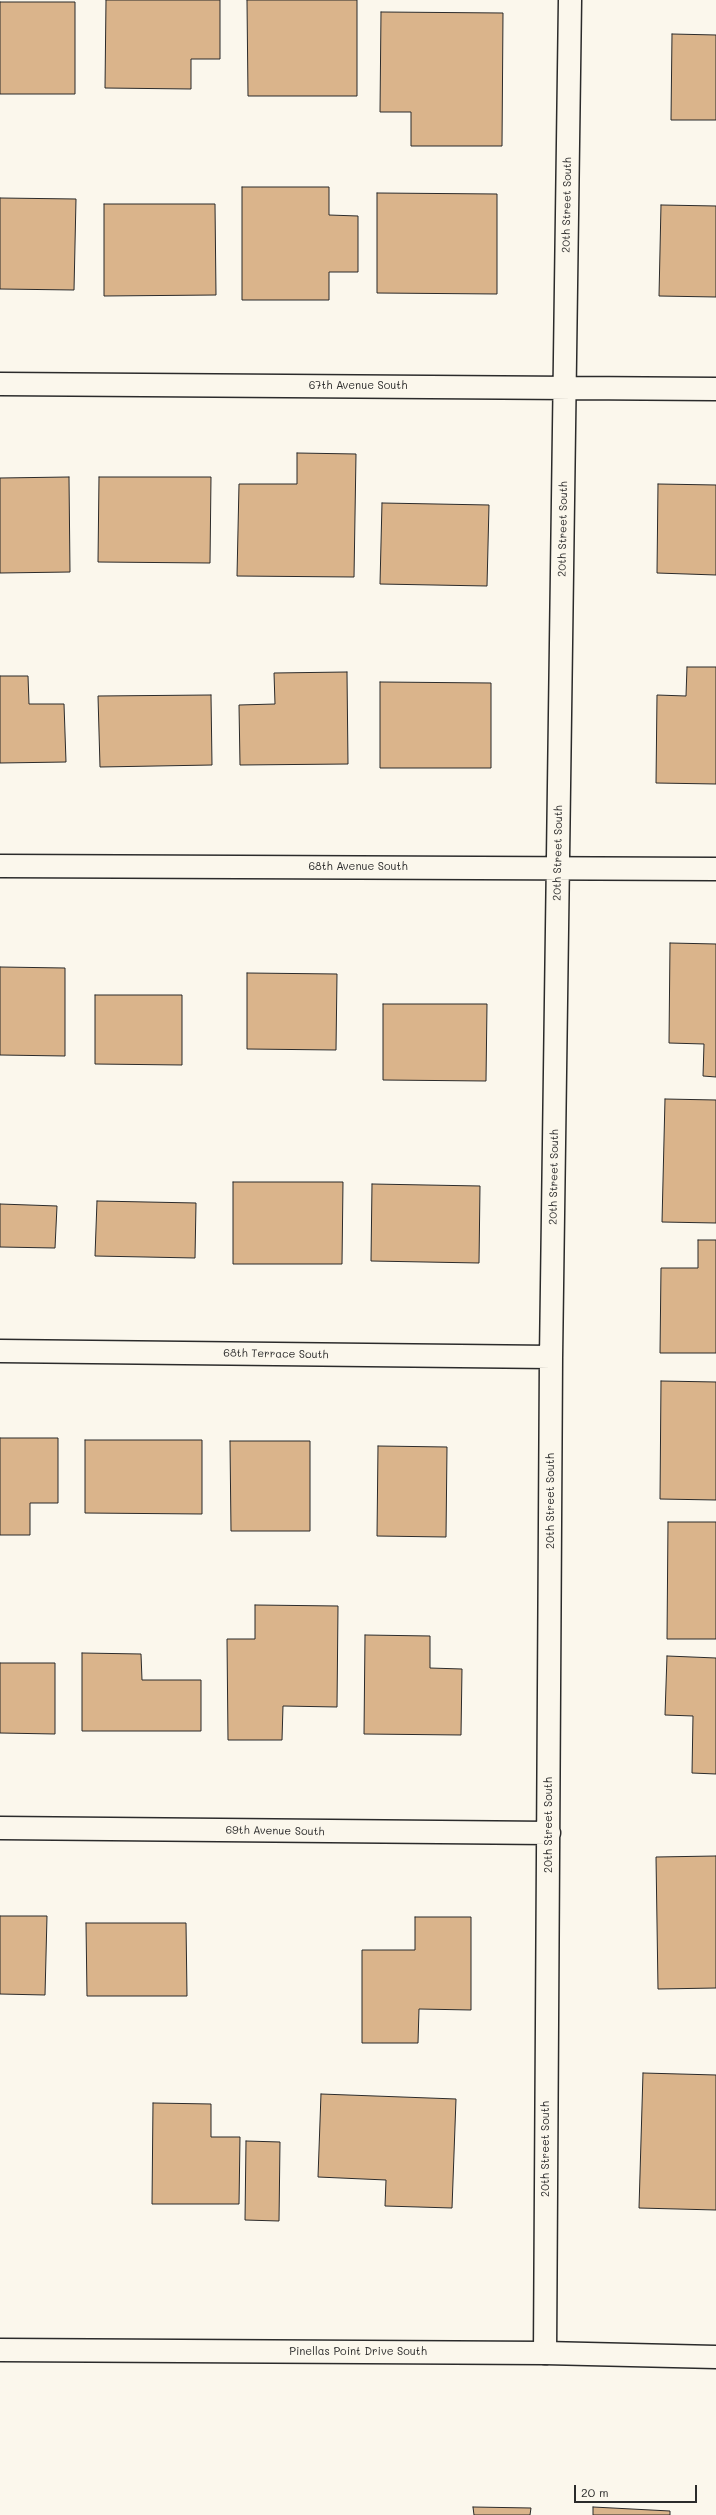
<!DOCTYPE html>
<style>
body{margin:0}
#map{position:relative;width:716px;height:2515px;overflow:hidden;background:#fbf7ec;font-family:Mali,sans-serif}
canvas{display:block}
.scale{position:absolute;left:574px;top:2485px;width:123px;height:18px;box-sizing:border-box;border:2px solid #2b2b2b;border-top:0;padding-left:5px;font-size:12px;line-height:14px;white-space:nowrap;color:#2b2b2b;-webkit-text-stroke:3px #fbf7ec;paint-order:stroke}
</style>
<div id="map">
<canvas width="716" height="2515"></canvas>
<div class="scale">20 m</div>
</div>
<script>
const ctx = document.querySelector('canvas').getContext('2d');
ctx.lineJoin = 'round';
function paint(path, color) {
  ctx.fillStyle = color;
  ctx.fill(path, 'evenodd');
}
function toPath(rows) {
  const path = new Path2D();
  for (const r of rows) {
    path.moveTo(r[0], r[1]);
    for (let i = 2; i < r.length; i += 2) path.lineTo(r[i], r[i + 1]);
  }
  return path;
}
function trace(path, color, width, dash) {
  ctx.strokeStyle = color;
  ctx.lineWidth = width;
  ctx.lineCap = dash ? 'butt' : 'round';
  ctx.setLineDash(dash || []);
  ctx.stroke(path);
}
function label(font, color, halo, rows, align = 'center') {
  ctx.font = font + ' Mali,sans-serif';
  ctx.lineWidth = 3;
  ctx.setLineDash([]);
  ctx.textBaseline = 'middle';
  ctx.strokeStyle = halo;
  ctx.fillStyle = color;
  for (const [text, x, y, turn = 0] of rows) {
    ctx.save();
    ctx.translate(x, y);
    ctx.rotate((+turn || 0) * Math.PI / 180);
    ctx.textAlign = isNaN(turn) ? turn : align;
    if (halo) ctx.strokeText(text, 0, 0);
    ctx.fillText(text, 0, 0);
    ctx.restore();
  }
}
const building = toPath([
 [106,0,220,0,220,59,191,59,191,89,105,88,106,0],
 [247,0,357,0,357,96,248,96,247,0],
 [0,2,75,2,75,94,0,94,0,2],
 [381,12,503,13,502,146,411,146,411,112,380,112,381,12],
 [672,34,716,35,716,120,671,120,672,34],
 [242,187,329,187,329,215,358,216,358,272,329,272,329,300,242,300,242,187],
 [377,193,497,194,497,294,377,293,377,193],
 [0,198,76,199,74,290,0,289,0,198],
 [104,204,215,204,216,295,104,296,104,204],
 [661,205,716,206,716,297,659,296,661,205],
 [297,453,356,454,354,577,237,576,239,484,297,484,297,453],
 [69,477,70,572,0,573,0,478,69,477],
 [99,477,211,477,210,563,98,562,99,477],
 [658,484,716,485,716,575,657,573,658,484],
 [382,503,489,505,487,586,380,584,382,503],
 [687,667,716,667,716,784,656,783,657,695,686,696,687,667],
 [347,672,348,764,240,765,239,705,275,704,274,673,347,672],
 [0,676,28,676,29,704,64,704,66,762,0,763,0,676],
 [380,682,491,683,491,768,380,768,380,682],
 [211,695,212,765,100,767,98,696,211,695],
 [670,943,716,944,716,1077,703,1076,704,1044,669,1043,670,943],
 [0,967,65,968,65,1056,0,1055,0,967],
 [247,973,337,974,336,1050,247,1049,247,973],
 [95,995,182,995,182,1065,95,1064,95,995],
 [383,1004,487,1004,486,1081,383,1080,383,1004],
 [665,1099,716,1100,716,1223,662,1222,665,1099],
 [233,1182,343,1182,342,1264,233,1264,233,1182],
 [372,1184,480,1186,479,1263,371,1261,372,1184],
 [97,1201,196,1203,195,1258,95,1256,97,1201],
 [0,1204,57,1206,55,1248,0,1247,0,1204],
 [698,1240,716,1240,716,1353,660,1353,661,1268,698,1268,698,1240],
 [661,1381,716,1382,716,1500,660,1499,661,1381],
 [0,1438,58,1438,58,1503,30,1503,30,1535,0,1535,0,1438],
 [85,1440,202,1440,202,1514,85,1513,85,1440],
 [230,1441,310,1441,310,1531,231,1531,230,1441],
 [378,1446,447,1447,446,1537,377,1536,378,1446],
 [668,1522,716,1522,716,1639,667,1639,668,1522],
 [255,1605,338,1606,337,1707,283,1706,282,1740,228,1740,227,1639,255,1639,255,1605],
 [365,1635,430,1636,430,1668,462,1669,461,1735,364,1734,365,1635],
 [82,1653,141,1654,142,1680,201,1680,201,1731,82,1731,82,1653],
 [667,1656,716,1658,716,1774,692,1773,693,1716,665,1715,667,1656],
 [0,1663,55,1663,55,1734,0,1733,0,1663],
 [716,1856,716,1988,658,1989,656,1857,716,1856],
 [0,1916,47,1916,45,1995,0,1994,0,1916],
 [415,1917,471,1917,471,2010,419,2009,418,2043,362,2043,362,1950,415,1950,415,1917],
 [86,1923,186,1923,187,1996,87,1996,86,1923],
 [643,2073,716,2075,716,2210,639,2208,643,2073],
 [321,2094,456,2099,452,2208,385,2206,386,2180,318,2177,321,2094],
 [153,2103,211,2104,211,2137,240,2137,239,2204,152,2204,153,2103],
 [246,2141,280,2142,279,2221,245,2220,246,2141],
 [473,2507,531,2508,530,2515,474,2515,473,2507],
 [593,2507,670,2511,670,2515,593,2515,593,2507]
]);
const minor = toPath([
 [0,384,716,389],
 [0,866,716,869],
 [0,1351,551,1357],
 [0,1828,549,1833],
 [545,2353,551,1357,570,0]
]);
const tertiary = toPath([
 [0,2350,545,2353,716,2357]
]);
const streetNames = [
 ["20th Street South",567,205,-89],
 ["67th Avenue South",358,386],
 ["20th Street South",563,529,-89],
 ["20th Street South",558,853,-89],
 ["68th Avenue South",358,867],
 ["20th Street South",554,1177,-89],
 ["68th Terrace South",276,1354,1],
 ["20th Street South",551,1501,-90],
 ["20th Street South",549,1825,-90],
 ["69th Avenue South",275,1831,1],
 ["20th Street South",546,2149,-90],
 ["Pinellas Point Drive South",358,2352]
];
paint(building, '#dab48b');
trace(building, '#2b2b2b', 1);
trace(minor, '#2b2b2b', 25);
trace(tertiary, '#2b2b2b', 25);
trace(minor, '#fbf7ec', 22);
trace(tertiary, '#fbf7ec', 22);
label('11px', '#2b2b2b', '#fbf7ec', streetNames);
</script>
